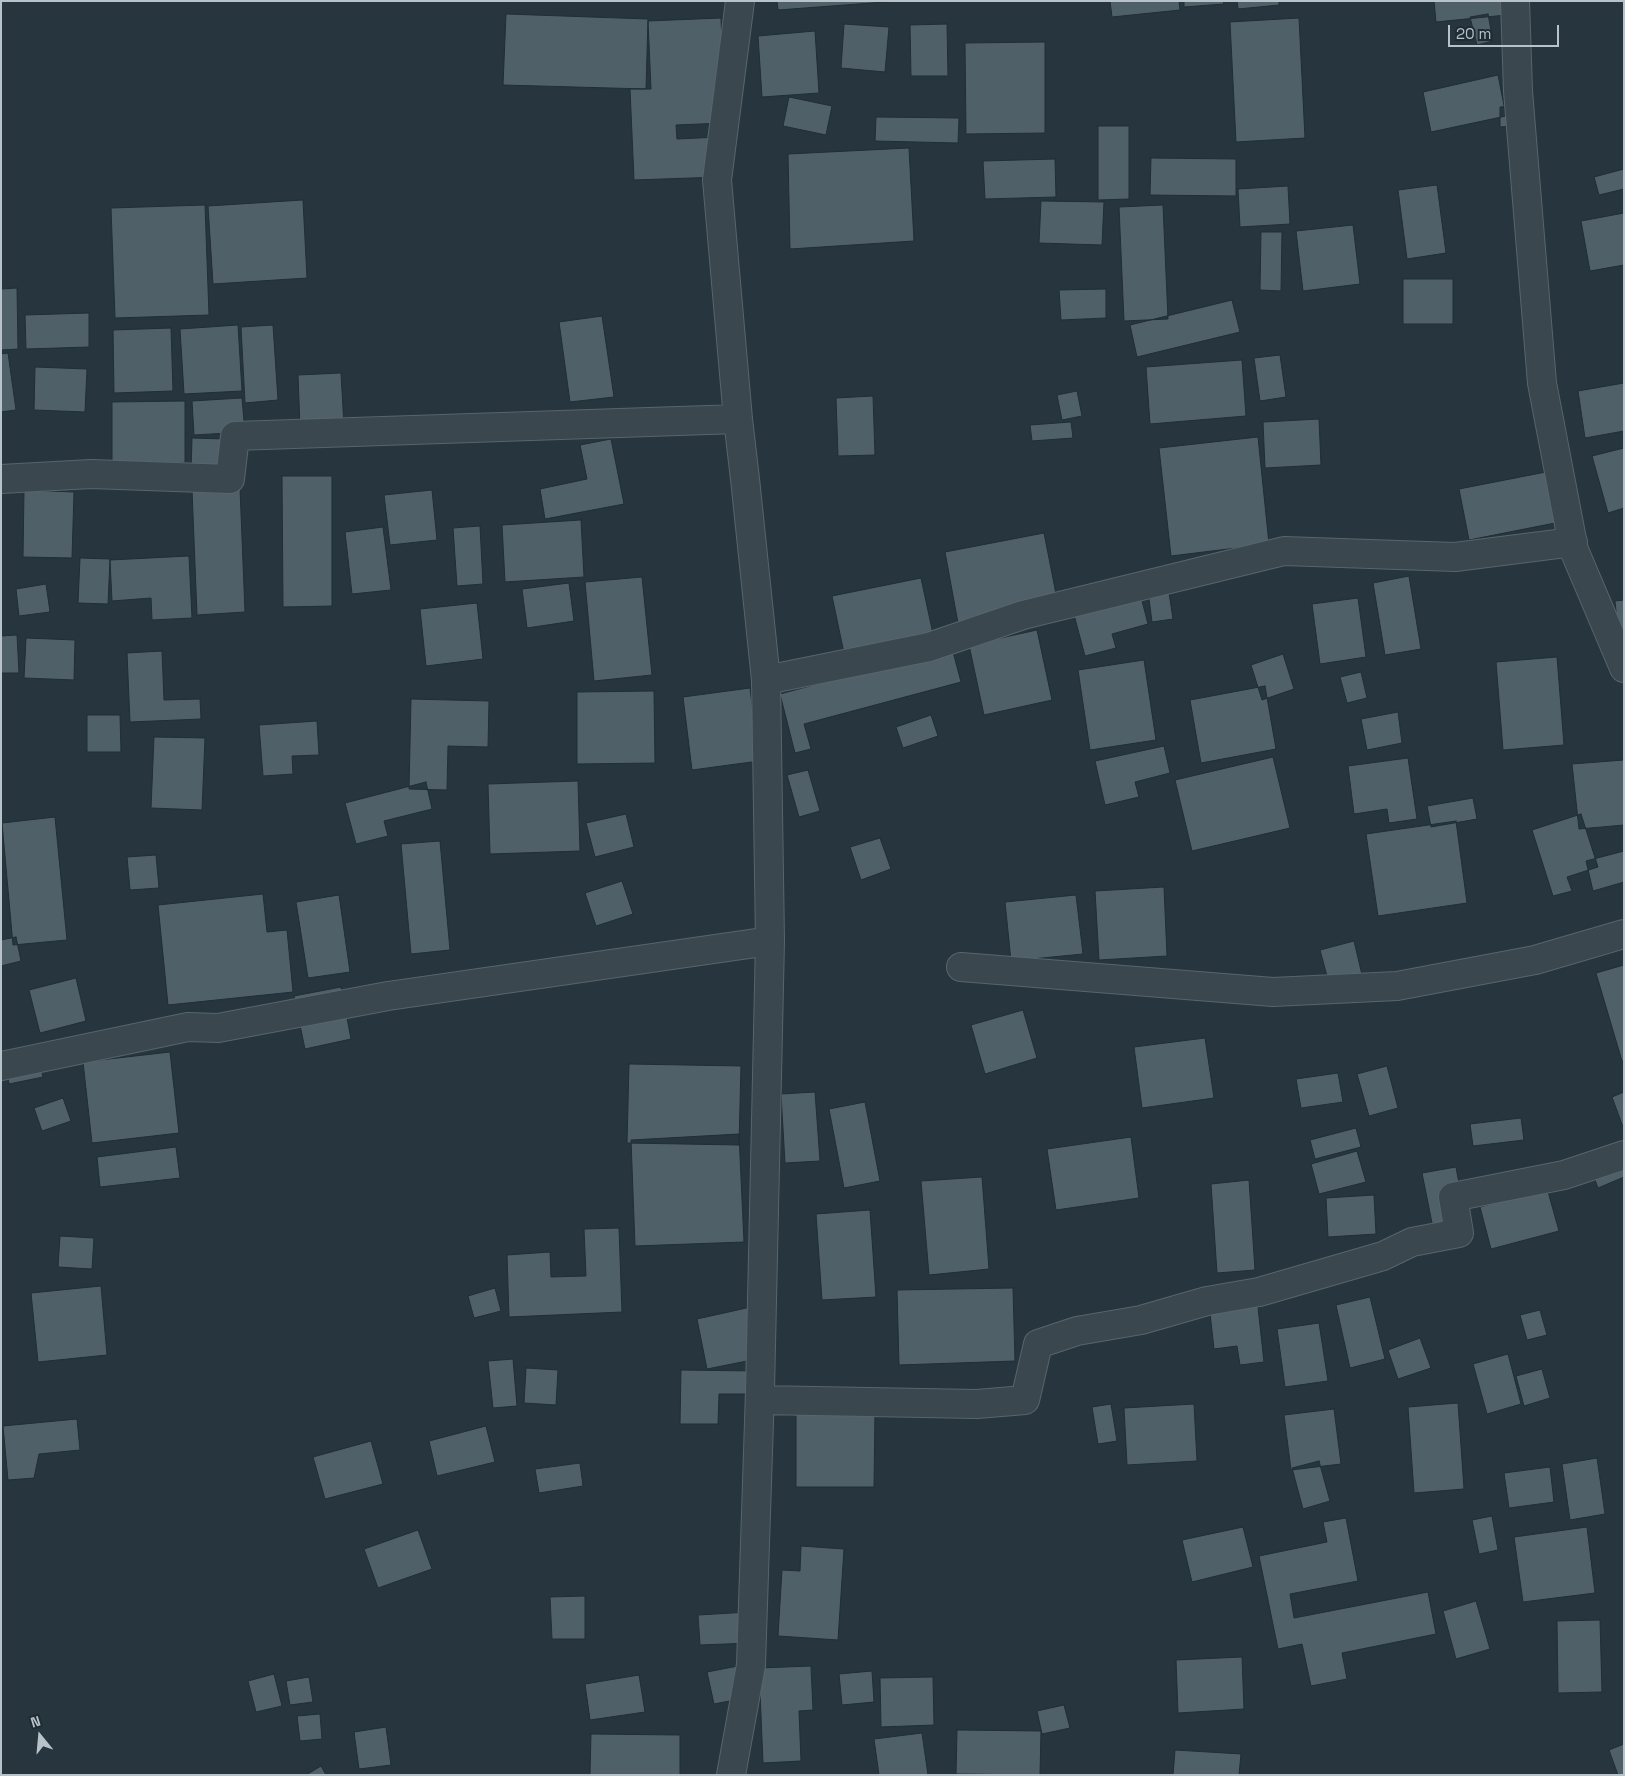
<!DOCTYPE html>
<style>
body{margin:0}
#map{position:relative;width:1625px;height:1776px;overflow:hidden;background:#27353e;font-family:"Space Grotesk",sans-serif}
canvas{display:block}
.frame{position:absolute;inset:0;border:2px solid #b7c2c9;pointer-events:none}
.north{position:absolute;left:15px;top:1711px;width:50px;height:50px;-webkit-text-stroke:4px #1f2c34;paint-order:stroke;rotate:343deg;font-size:14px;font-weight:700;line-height:20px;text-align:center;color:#b7c2c9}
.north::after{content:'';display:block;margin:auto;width:18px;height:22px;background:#b7c2c9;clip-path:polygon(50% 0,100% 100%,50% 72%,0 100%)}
.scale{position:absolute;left:1448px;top:25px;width:111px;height:22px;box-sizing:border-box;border:2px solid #b7c2c9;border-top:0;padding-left:6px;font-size:15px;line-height:18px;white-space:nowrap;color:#b7c2c9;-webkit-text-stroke:4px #1f2c34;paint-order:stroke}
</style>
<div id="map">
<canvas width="1625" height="1776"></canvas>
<div class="frame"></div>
<div class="north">N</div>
<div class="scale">20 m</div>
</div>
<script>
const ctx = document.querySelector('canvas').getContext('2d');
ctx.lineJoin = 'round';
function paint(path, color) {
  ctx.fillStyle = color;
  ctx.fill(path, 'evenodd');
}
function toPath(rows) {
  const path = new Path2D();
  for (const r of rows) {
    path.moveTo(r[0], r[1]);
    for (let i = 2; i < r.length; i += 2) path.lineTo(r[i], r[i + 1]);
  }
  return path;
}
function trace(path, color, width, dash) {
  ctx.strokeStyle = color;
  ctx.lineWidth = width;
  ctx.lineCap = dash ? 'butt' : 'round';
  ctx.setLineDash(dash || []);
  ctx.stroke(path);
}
const building = toPath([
 [777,1,898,1,778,10,777,1],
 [1110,1,1179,1,1180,10,1112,17,1110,1],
 [1184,1,1223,1,1224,4,1184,7,1184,1],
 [1237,1,1279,1,1279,5,1238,9,1237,1],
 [1434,1,1505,1,1506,15,1436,22,1434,1],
 [506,14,648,19,646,89,503,85,506,14],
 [1488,14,1493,41,1477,45,1470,17,1488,14],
 [721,18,725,123,676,125,677,139,719,137,720,177,634,180,630,89,651,89,648,21,721,18],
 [1299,18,1305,138,1236,142,1230,22,1299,18],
 [844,24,889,27,885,72,841,68,844,24],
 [947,24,948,76,911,76,910,25,947,24],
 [815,31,819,93,762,97,758,36,815,31],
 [1045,42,1045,133,966,134,965,43,1045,42],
 [1498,75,1506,116,1431,132,1423,92,1498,75],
 [789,97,832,106,826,135,783,126,789,97],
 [1525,105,1527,125,1500,127,1500,107,1525,105],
 [876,117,959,118,958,143,875,141,876,117],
 [1098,126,1129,126,1129,199,1098,200,1098,126],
 [909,148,914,241,790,249,788,154,909,148],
 [1151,158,1236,159,1236,196,1150,195,1151,158],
 [1055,159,1056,197,985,199,983,161,1055,159],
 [1624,169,1624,189,1599,195,1594,177,1624,169],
 [1437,185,1446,253,1407,259,1398,190,1437,185],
 [1288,186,1290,224,1240,227,1238,189,1288,186],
 [303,200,307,278,213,284,208,206,303,200],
 [1041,201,1104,202,1102,245,1039,243,1041,201],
 [205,205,209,315,115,318,111,208,205,205],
 [1163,205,1168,319,1124,321,1119,207,1163,205],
 [1624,213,1624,265,1590,271,1581,221,1624,213],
 [1353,225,1360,284,1303,291,1296,231,1353,225],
 [1261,232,1282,232,1281,291,1260,290,1261,232],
 [1403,279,1453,279,1453,324,1403,324,1403,279],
 [17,288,18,349,1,350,1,289,17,288],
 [1106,289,1106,318,1061,320,1059,290,1106,289],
 [1232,300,1240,332,1137,357,1130,325,1232,300],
 [89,313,89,347,26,349,25,315,89,313],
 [602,316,614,397,570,402,559,322,602,316],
 [238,325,242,391,184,394,180,329,238,325],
 [273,325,278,400,245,403,241,327,273,325],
 [171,328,173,391,114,393,113,330,171,328],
 [8,353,16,410,1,412,1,354,8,353],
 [1280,355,1286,397,1260,401,1254,358,1280,355],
 [1242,360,1246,416,1150,424,1146,367,1242,360],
 [35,367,87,369,85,412,34,410,35,367],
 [341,373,344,426,300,428,298,375,341,373],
 [1624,383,1624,431,1585,438,1578,391,1624,383],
 [1077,391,1082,416,1062,420,1057,395,1077,391],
 [873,396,875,455,838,456,836,398,873,396],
 [242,398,245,432,194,435,192,401,242,398],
 [185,401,185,463,112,464,112,402,185,401],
 [1319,419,1321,465,1265,468,1263,422,1319,419],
 [1071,422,1073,438,1032,441,1030,425,1071,422],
 [1258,437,1269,544,1171,556,1159,448,1258,437],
 [192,438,225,439,224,473,191,472,192,438],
 [611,439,624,504,545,519,540,489,587,479,580,445,611,439],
 [1624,448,1624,508,1608,513,1592,456,1624,448],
 [1551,471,1560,522,1469,540,1459,489,1551,471],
 [282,476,332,476,332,606,283,607,282,476],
 [240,488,245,612,197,615,192,490,240,488],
 [24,490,74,492,72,558,23,557,24,490],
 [432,490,437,540,390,545,384,495,432,490],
 [581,520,584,577,505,582,502,525,581,520],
 [480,526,483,584,457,586,453,528,480,526],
 [383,527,391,590,352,594,345,532,383,527],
 [1044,533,1058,604,958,623,945,552,1044,533],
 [189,556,192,618,152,620,151,598,112,601,110,560,189,556],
 [80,558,110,559,108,604,78,603,80,558],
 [1166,573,1173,619,1152,622,1146,576,1166,573],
 [1409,576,1421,649,1385,655,1373,583,1409,576],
 [642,577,652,675,594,681,585,582,642,577],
 [921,578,933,634,844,653,832,596,921,578],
 [569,583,574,621,527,628,522,589,569,583],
 [46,584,50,612,19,616,16,589,46,584],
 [1140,593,1148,624,1112,634,1116,648,1085,656,1073,611,1140,593],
 [1358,598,1366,657,1320,664,1312,604,1358,598],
 [1624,600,1624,643,1619,643,1615,601,1624,600],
 [477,603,483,659,426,666,420,609,477,603],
 [1037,630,1052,700,984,715,969,645,1037,630],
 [17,635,19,673,1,673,1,636,17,635],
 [26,638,75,640,74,680,24,678,26,638],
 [952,648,961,682,804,724,811,749,795,753,780,694,952,648],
 [162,651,164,700,200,699,201,719,130,722,127,653,162,651],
 [1283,654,1294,689,1262,700,1251,665,1283,654],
 [1557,657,1564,745,1503,750,1496,662,1557,657],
 [1144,660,1156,740,1090,750,1078,670,1144,660],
 [1361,672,1367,698,1347,703,1340,677,1361,672],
 [1265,686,1276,749,1201,763,1190,700,1265,686],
 [750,688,759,761,692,770,683,697,750,688],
 [654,691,655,763,577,764,577,692,654,691],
 [411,699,489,701,488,747,448,746,447,790,409,789,411,699],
 [1398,712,1402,743,1367,750,1361,719,1398,712],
 [87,715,120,715,121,752,87,752,87,715],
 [931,715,938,736,903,748,896,727,931,715],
 [317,721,319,755,292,756,293,774,263,776,259,725,317,721],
 [154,737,205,738,202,810,151,808,154,737],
 [1164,746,1170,773,1135,782,1139,797,1105,805,1095,761,1164,746],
 [1273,757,1290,828,1192,851,1175,780,1273,757],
 [1408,758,1417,819,1389,823,1387,809,1354,814,1348,766,1408,758],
 [1624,760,1624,825,1579,829,1572,764,1624,760],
 [808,770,820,811,799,817,787,775,808,770],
 [578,781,580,851,490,854,488,784,578,781],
 [426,782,432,809,384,821,388,836,356,844,345,803,426,782],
 [1473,798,1477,819,1431,827,1427,806,1473,798],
 [626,814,634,847,595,857,586,823,626,814],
 [1581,814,1598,867,1567,877,1572,891,1553,896,1532,830,1581,814],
 [55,817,67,940,13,945,2,823,55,817],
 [1456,821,1467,903,1378,916,1366,834,1456,821],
 [880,838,891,869,861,880,850,847,880,838],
 [440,841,450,950,411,954,401,844,440,841],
 [1624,851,1624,882,1593,891,1586,861,1624,851],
 [156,855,159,888,130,890,127,857,156,855],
 [622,881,633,914,596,926,585,893,622,881],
 [1164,887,1167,956,1099,960,1095,891,1164,887],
 [263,894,267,932,287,930,293,992,168,1005,158,905,263,894],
 [339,895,350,972,308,978,296,902,339,895],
 [1076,895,1083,954,1011,961,1005,902,1076,895],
 [16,937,21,961,1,966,1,940,16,937],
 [1354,941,1363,979,1330,987,1320,950,1354,941],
 [1624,965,1624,1061,1622,1061,1596,973,1624,965],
 [76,978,86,1021,40,1033,29,990,76,978],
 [341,987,351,1039,305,1049,294,996,341,987],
 [1023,1010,1037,1058,985,1074,971,1025,1023,1010],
 [1205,1038,1214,1098,1142,1108,1134,1047,1205,1038],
 [37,1051,43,1077,9,1084,4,1057,37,1051],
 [170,1052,179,1133,92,1143,83,1062,170,1052],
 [629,1064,741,1066,739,1145,627,1143,629,1064],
 [1387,1066,1398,1108,1369,1116,1357,1074,1387,1066],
 [1338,1073,1343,1102,1301,1108,1296,1079,1338,1073],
 [815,1092,820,1161,785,1163,781,1094,815,1092],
 [1624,1092,1624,1127,1623,1127,1612,1097,1624,1092],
 [63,1098,71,1121,42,1131,34,1108,63,1098],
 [865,1102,880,1181,844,1188,829,1109,865,1102],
 [1521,1118,1524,1140,1473,1146,1470,1124,1521,1118],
 [1356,1128,1361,1147,1315,1159,1310,1140,1356,1128],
 [739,1134,744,1242,635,1246,631,1140,739,1134],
 [1131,1137,1139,1198,1056,1210,1047,1149,1131,1137],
 [176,1147,180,1178,100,1187,97,1157,176,1147],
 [1357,1151,1366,1182,1319,1194,1311,1164,1357,1151],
 [1617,1153,1624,1170,1624,1177,1598,1188,1589,1164,1617,1153],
 [1456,1167,1464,1211,1436,1243,1422,1173,1456,1167],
 [982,1177,989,1269,929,1275,921,1181,982,1177],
 [1249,1180,1255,1270,1217,1273,1211,1184,1249,1180],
 [1547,1188,1559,1231,1491,1249,1480,1207,1547,1188],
 [1374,1195,1376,1234,1328,1237,1326,1198,1374,1195],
 [870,1210,876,1297,822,1300,816,1214,870,1210],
 [619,1228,622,1312,509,1317,507,1255,550,1252,551,1277,586,1276,584,1229,619,1228],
 [60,1236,94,1238,92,1269,58,1267,60,1236],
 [1255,1280,1264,1362,1240,1365,1237,1346,1214,1349,1207,1286,1255,1280],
 [101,1286,107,1355,38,1362,31,1293,101,1286],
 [495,1288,501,1311,474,1318,468,1296,495,1288],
 [1013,1288,1015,1361,899,1365,897,1290,1013,1288],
 [1370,1297,1385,1359,1350,1368,1336,1305,1370,1297],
 [751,1307,762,1358,707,1369,697,1319,751,1307],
 [1540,1310,1547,1335,1527,1340,1520,1315,1540,1310],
 [1319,1323,1328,1381,1285,1387,1277,1329,1319,1323],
 [1420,1338,1431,1368,1398,1379,1388,1350,1420,1338],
 [1508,1354,1521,1404,1487,1414,1473,1364,1508,1354],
 [513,1359,517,1406,493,1408,488,1361,513,1359],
 [526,1368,558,1370,556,1405,524,1403,526,1368],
 [1542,1369,1550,1398,1524,1406,1516,1376,1542,1369],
 [681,1370,755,1371,754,1394,719,1394,718,1424,680,1424,681,1370],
 [1458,1403,1464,1489,1414,1493,1408,1407,1458,1403],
 [1111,1404,1117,1441,1098,1444,1092,1407,1111,1404],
 [1194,1404,1197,1461,1127,1465,1124,1408,1194,1404],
 [1334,1409,1341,1464,1291,1470,1284,1415,1334,1409],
 [796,1410,875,1411,874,1487,796,1487,796,1410],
 [77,1419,80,1450,39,1454,34,1478,8,1480,3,1426,77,1419],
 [486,1426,495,1462,437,1476,429,1441,486,1426],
 [371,1441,383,1484,325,1499,313,1457,371,1441],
 [1597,1458,1605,1514,1570,1520,1562,1464,1597,1458],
 [1319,1461,1330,1501,1303,1509,1292,1468,1319,1461],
 [580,1463,583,1486,539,1493,535,1469,580,1463],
 [1550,1467,1554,1502,1509,1508,1504,1473,1550,1467],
 [1492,1516,1498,1550,1479,1554,1472,1520,1492,1516],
 [1346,1518,1358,1581,1290,1594,1294,1618,1428,1592,1436,1634,1342,1653,1347,1679,1311,1686,1302,1644,1278,1649,1259,1556,1327,1542,1323,1522,1346,1518],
 [1243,1527,1253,1567,1192,1582,1182,1540,1243,1527],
 [1587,1527,1595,1593,1523,1602,1514,1537,1587,1527],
 [418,1530,432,1569,378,1588,364,1549,418,1530],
 [801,1546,844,1549,838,1640,778,1636,782,1570,800,1571,801,1546],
 [585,1596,585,1639,552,1639,550,1597,585,1596],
 [1476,1601,1490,1649,1456,1659,1443,1611,1476,1601],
 [749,1612,751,1643,700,1645,698,1615,749,1612],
 [1600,1620,1602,1692,1558,1693,1557,1621,1600,1620],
 [1242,1657,1244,1709,1178,1713,1176,1660,1242,1657],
 [738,1666,745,1698,714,1704,707,1672,738,1666],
 [811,1666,813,1710,799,1711,801,1761,763,1763,759,1668,811,1666],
 [872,1671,874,1702,842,1705,839,1674,872,1671],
 [274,1674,282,1706,256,1712,248,1681,274,1674],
 [639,1675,645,1712,590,1720,585,1684,639,1675],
 [309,1677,313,1702,290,1705,286,1681,309,1677],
 [933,1677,934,1725,881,1727,880,1678,933,1677],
 [1064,1705,1070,1728,1042,1734,1037,1711,1064,1705],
 [320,1714,322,1739,300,1741,297,1716,320,1714],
 [386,1727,391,1765,359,1769,354,1732,386,1727],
 [957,1730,1041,1731,1040,1775,956,1774,957,1730],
 [922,1733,928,1775,879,1775,874,1739,922,1733],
 [591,1734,680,1735,680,1775,590,1775,591,1734],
 [1624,1744,1624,1775,1618,1775,1609,1750,1624,1744],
 [1175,1750,1241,1754,1239,1775,1173,1775,1175,1750],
 [321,1766,326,1775,306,1775,321,1766]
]);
const minor = toPath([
 [1515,1,1518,91,1542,383,1574,550,1624,668],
 [1,479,91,474,230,479,235,436,738,419],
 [766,680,929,647,1023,615,1284,551,1455,557,1573,542],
 [961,967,1273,992,1397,986,1535,960,1624,934],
 [1,1066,188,1027,218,1028,388,996,770,941],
 [760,1400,977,1404,1025,1400,1038,1344,1077,1331,1141,1320,1207,1301,1259,1292,1383,1256,1412,1242,1459,1233,1453,1197,1564,1175,1624,1155],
 [731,1775,751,1665,760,1391,770,941,766,680,745,479,738,419,717,180,740,1]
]);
paint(building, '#506069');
trace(building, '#212e36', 1);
trace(minor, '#58656c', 30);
trace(minor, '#3b474e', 28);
</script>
